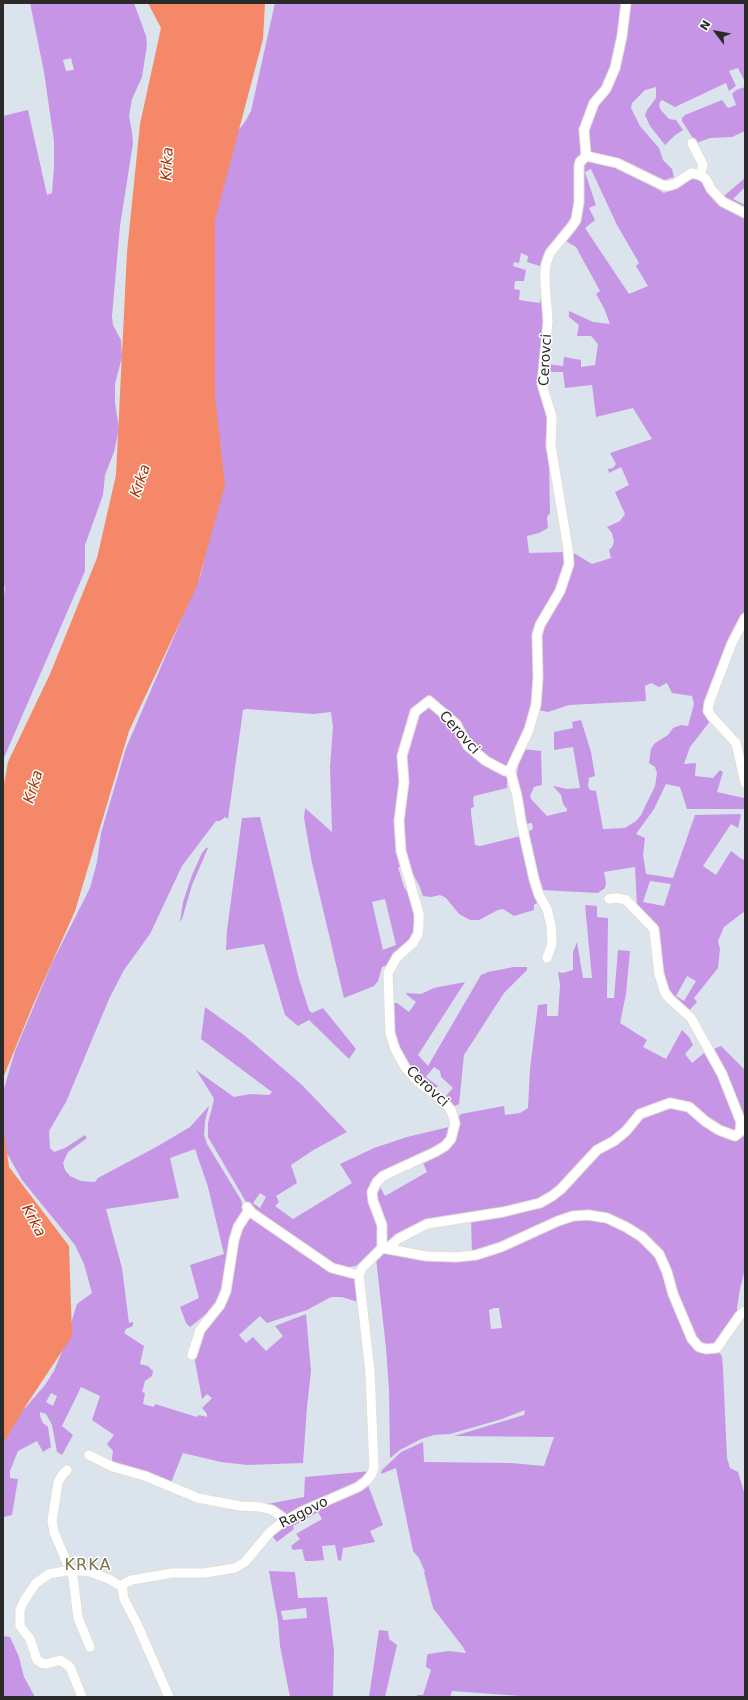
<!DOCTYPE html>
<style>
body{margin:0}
#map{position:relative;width:748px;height:1700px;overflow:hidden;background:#dbe3ed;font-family:"DejaVu Sans",sans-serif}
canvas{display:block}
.frame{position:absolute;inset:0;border:4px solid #2a2a2a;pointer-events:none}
.north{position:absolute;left:696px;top:12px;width:40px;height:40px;-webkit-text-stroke:3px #fff;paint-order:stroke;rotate:302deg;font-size:11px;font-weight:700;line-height:16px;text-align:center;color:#2a2a2a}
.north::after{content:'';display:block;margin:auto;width:14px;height:18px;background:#2a2a2a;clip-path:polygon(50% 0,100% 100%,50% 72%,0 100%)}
</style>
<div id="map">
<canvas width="748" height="1700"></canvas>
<div class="frame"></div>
<div class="north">N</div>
</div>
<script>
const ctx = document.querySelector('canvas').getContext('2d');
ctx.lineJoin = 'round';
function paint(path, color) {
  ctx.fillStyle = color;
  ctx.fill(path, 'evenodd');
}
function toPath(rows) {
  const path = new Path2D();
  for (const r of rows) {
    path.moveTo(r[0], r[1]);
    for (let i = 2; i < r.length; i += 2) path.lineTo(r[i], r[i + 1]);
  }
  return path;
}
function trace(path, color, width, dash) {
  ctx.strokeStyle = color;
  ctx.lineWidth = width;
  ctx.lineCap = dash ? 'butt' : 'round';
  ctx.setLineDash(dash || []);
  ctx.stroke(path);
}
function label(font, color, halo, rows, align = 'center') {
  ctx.font = font + ' "DejaVu Sans",sans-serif';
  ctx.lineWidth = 3;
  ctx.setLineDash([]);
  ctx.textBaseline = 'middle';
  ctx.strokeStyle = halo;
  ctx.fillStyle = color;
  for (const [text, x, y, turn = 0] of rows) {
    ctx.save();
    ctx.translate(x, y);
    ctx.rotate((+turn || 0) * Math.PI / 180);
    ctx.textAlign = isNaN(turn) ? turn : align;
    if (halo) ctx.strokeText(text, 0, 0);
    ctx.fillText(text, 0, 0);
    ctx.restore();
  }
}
const green = toPath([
 [30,3,134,3,146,36,147,45,142,77,132,99,129,116,132,132,133,143,120,226,112,316,113,325,121,340,122,357,115,384,115,402,119,429,114,452,105,475,103,495,85,545,85,571,3,760,3,604,5,588,3,581,3,116,28,110,47,195,52,193,54,166,54,141,44,72],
 [71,58,74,70,66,71,63,60],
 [275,3,745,3,745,82,738,68,729,71,736,86,729,91,726,83,675,107,662,100,660,102,659,106,661,110,669,119,676,120,683,130,674,136,665,145,650,126,645,115,647,110,656,98,656,87,645,90,632,103,631,108,640,126,659,148,663,160,672,169,674,177,665,180,651,176,633,167,595,153,589,151,585,153,577,162,577,209,575,217,568,228,552,246,548,252,543,267,527,262,528,256,521,253,519,263,514,262,513,266,526,270,524,281,515,281,514,289,520,290,519,300,540,303,541,298,544,300,546,329,538,383,539,392,548,416,550,513,547,517,548,528,539,533,527,536,529,553,566,552,567,565,562,581,544,613,536,631,534,642,535,686,531,711,525,733,511,763,507,780,507,788,474,796,473,800,474,807,471,808,471,813,475,845,480,846,521,836,533,829,532,823,525,824,516,784,518,766,523,749,541,751,542,785,534,787,530,796,531,799,547,816,567,811,567,809,563,804,561,795,553,786,567,789,580,788,573,747,554,750,554,732,573,728,572,722,581,720,591,752,595,776,589,778,588,786,590,790,596,791,603,829,625,828,636,821,641,815,655,786,657,773,655,767,649,763,651,749,655,743,668,735,673,728,681,725,688,726,694,704,692,696,672,693,667,683,659,687,651,683,645,686,646,701,569,705,548,712,538,710,542,684,540,633,568,578,572,566,572,552,592,564,611,558,609,550,612,547,614,542,612,533,607,527,620,521,625,514,615,492,629,485,621,467,609,473,608,469,613,468,616,464,610,453,652,439,633,408,596,417,592,385,565,388,563,372,547,372,548,364,563,366,564,357,581,360,581,367,595,365,598,344,591,336,577,336,579,325,569,317,569,311,593,322,610,324,604,308,596,294,600,291,576,247,564,240,573,229,579,219,582,205,582,165,584,161,592,159,615,166,644,180,664,193,686,181,697,178,700,179,711,197,726,209,745,219,745,613,734,633,723,665,707,703,706,711,711,720,690,747,684,764,696,763,695,776,713,778,720,770,723,772,717,792,744,798,745,809,687,809,680,787,666,784,654,809,636,834,645,838,643,855,646,874,673,878,695,815,740,814,741,815,738,828,731,824,703,866,716,875,731,851,743,860,745,857,745,911,724,927,718,941,720,949,718,968,694,998,697,1002,687,1013,670,997,662,985,656,927,641,914,637,907,635,867,604,872,606,883,605,888,598,893,541,890,536,893,541,900,534,905,534,910,514,916,503,909,498,910,479,920,470,920,459,914,446,898,440,895,431,897,423,896,419,885,410,869,398,867,404,887,411,897,415,910,418,925,414,938,395,957,390,964,382,967,378,981,374,986,344,998,312,863,304,818,305,808,332,832,330,767,333,727,331,712,313,714,247,709,243,710,228,819,225,817,220,821,216,821,182,866,150,934,124,970,109,999,66,1102,49,1131,50,1148,54,1152,65,1148,85,1135,87,1138,68,1152,63,1163,65,1170,70,1176,81,1181,95,1182,98,1178,158,1146,190,1127,209,1106,205,1121,204,1135,207,1144,241,1200,244,1212,235,1231,224,1291,215,1307,190,1327,186,1323,180,1307,199,1298,190,1265,224,1254,208,1187,195,1149,170,1158,179,1198,106,1209,122,1268,129,1323,133,1322,133,1326,126,1329,124,1333,144,1346,140,1364,148,1366,153,1371,152,1376,145,1381,142,1392,145,1393,143,1404,154,1407,155,1404,197,1417,199,1415,207,1417,207,1414,202,1408,212,1398,207,1394,202,1399,194,1356,202,1333,220,1309,227,1292,236,1240,241,1227,247,1220,252,1217,257,1218,328,1267,355,1276,360,1299,358,1302,342,1297,331,1297,307,1310,267,1323,260,1316,239,1335,246,1343,253,1337,266,1351,283,1336,275,1326,306,1314,311,1371,307,1407,303,1463,247,1465,221,1462,183,1453,170,1485,145,1474,111,1465,113,1451,107,1444,114,1435,92,1420,100,1396,81,1387,62,1426,73,1435,62,1455,57,1452,52,1425,46,1414,40,1412,40,1416,43,1423,48,1427,51,1447,43,1452,37,1441,18,1451,10,1471,10,1478,18,1479,12,1515,4,1517,3,1522,3,1440,18,1416,45,1385,54,1371,63,1349,77,1304,92,1293,84,1264,75,1245,22,1180,3,1146,3,1092,15,1051,52,963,90,888,97,862,101,833,126,748,201,574,221,485,222,458,212,395,207,253,214,222,222,150,245,122,251,111],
 [591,169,617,225,639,263,636,266,648,286,629,294,585,228,595,220,589,208,596,205,585,172],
 [650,881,671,884,664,906,643,902],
 [385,899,396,945,383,950,372,902],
 [687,976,696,981,684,1001,676,996],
 [51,1393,57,1396,53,1406,46,1402],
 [745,87,745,131,732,137,710,138,696,143,682,121,682,118,685,115,722,100,728,108,736,105,732,94,736,90],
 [745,178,745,187,733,199,745,205,745,210,724,199,724,196],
 [260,817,299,979,309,1010,312,1013,323,1008,356,1049,349,1059,309,1020,298,1026,285,1015,264,944,226,950,227,930,242,818],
 [206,848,208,848,192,885,182,919,180,922,183,902,192,875,202,853],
 [585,905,597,906,597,917,608,918,607,998,614,998,618,950,630,951,626,994,620,1023,647,1040,643,1047,666,1059,682,1030,689,1037,693,1045,685,1054,692,1063,704,1053,721,1046,745,1070,745,1269,740,1289,737,1308,738,1314,719,1351,722,1357,723,1369,727,1458,730,1468,738,1472,745,1495,745,1697,534,1697,452,1691,450,1697,417,1697,417,1695,423,1695,431,1670,426,1667,427,1656,428,1654,449,1651,466,1653,463,1647,433,1608,424,1572,425,1572,419,1558,413,1551,396,1468,381,1474,382,1470,401,1452,423,1442,424,1462,511,1463,544,1466,554,1437,454,1436,524,1415,525,1410,502,1419,450,1434,434,1435,421,1439,400,1450,390,1458,389,1389,386,1348,376,1258,387,1252,472,1254,471,1219,545,1204,578,1167,544,1199,428,1222,387,1243,376,1195,379,1185,385,1196,427,1172,423,1163,419,1161,440,1151,458,1125,458,1117,461,1114,504,1106,505,1115,520,1113,528,1108,530,1069,538,1005,547,1004,547,1016,558,1016,560,985,558,972,563,973,573,970,573,952,577,942,583,978,592,978],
 [494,1308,499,1308,502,1328,491,1329,489,1310],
 [514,967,527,967,527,970,504,993,464,1055,459,1104,453,1107,444,1098,453,1088,441,1077,440,1071,434,1067,426,1077,438,1086,434,1090,423,1082,408,1067,393,1038,392,1003,397,1003,409,1012,416,1002,407,995,406,993,421,994,434,988,465,982,418,1055,428,1066,481,975,488,972],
 [205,1007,244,1035,302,1085,347,1132,315,1149,291,1165,297,1183,276,1196,279,1202,275,1206,293,1219,352,1183,340,1164,374,1148,407,1137,453,1126,445,1143,375,1182,379,1245,360,1265,344,1268,332,1264,249,1207,208,1137,208,1123,214,1100,213,1097,196,1070,234,1097,250,1094,269,1095,272,1092,201,1039],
 [260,1193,266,1197,260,1208,253,1203],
 [371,1471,357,1485,287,1518,262,1505,304,1497,305,1477],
 [368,1485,383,1525,370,1531,375,1542,343,1548,341,1561,338,1560,335,1545,322,1546,324,1560,314,1561,305,1561,302,1549,293,1550,291,1546,300,1539,296,1534,322,1519,318,1512,293,1526,294,1529,277,1542,272,1536,283,1527,331,1502,355,1493],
 [269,1571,295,1572,298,1598,327,1597,334,1650,333,1697,290,1697,280,1646,278,1621],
 [306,1608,307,1618,283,1620,281,1611],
 [379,1630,388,1631,389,1639,397,1645,385,1697,369,1697],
 [3,1636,10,1637,19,1657,24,1677,35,1697,3,1697]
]);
const water = toPath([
 [148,3,265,3,263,39,215,220,215,396,225,485,197,586,129,731,75,911,33,1005,3,1078,3,789,8,762,50,674,97,558,116,475,127,252,140,124,161,28],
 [3,1122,9,1167,69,1246,72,1336,25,1407,3,1444]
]);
const minor = toPath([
 [692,143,703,165,700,175,706,179,711,189,723,202,745,213],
 [586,156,584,130,594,103,606,89,615,68,622,36,626,3],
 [586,156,617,163,662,185,668,186,675,184,691,173,700,175],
 [745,618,732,643,709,703,708,711,712,717,736,743,745,783],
 [510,770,517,796,521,821,534,879,539,895,547,909,551,925,552,944,547,958],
 [247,1207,252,1213,332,1268,359,1275],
 [382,1248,382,1225,373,1201,372,1192,377,1182,383,1176,435,1152,445,1146,451,1139,455,1123,451,1110,442,1100,418,1082,405,1067,395,1049,390,1033,388,973,397,957,413,943,418,934,419,924,419,914,401,851,399,821,404,782,402,756,415,712,429,701,456,724,468,746,486,761,505,771,510,770,529,730,536,705,538,678,537,635,540,625,560,591,569,564,568,549,551,446,552,417,542,384,548,321,545,283,545,272,546,264,550,253,572,226,576,220,579,202,579,166,580,162,586,156],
 [383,1248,426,1256,456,1257,476,1255,501,1247,558,1221,573,1216,588,1215,607,1218,626,1227,642,1237,659,1254,667,1272,673,1294,692,1339,699,1347,706,1349,717,1348,740,1315,745,1311],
 [387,1249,398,1239,427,1224,503,1212,540,1203,552,1196,561,1189,597,1150,614,1141,626,1131,640,1114,670,1103,689,1107,705,1121,719,1130,735,1136,740,1132,741,1122,722,1074,691,1018,671,1000,665,993,659,974,654,929,626,900,617,898,609,899],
 [192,1355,200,1330,220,1305,226,1291,234,1240,238,1227,249,1210],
 [89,1455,113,1467,145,1476,198,1498,240,1506,260,1507,272,1510,282,1517,285,1521],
 [67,1470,62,1475,58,1483,52,1521,54,1532,73,1577,78,1618,90,1647],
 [82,1697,70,1667,60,1660,46,1664,41,1663,37,1660,30,1639,20,1626,20,1610,24,1601,36,1583,49,1574,71,1570,90,1572,109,1579,122,1587],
 [169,1697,137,1624,124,1599,122,1587,125,1583,132,1580,172,1573,204,1573,235,1568,245,1562,270,1532,280,1524,303,1511,358,1487,366,1481,371,1475,374,1468,370,1372,359,1275,362,1268,382,1248]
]);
const streetNames = [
 ["Cerovci",546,360,-87],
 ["Cerovci",459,733,48],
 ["Cerovci",427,1087,43],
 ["Ragovo",304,1513,-27]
];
const waterNames = [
 ["Krka",168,164,-87],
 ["Krka",141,481,-71],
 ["Krka",34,787,-73],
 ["Krka",33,1221,62]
];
const quarterNames = [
 ["KRKA",88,1566]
];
paint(green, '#c795e6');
paint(water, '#f48869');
trace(minor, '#e3dfd0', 11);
trace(minor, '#fff', 9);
label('14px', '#2a2a2a', '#fff', streetNames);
label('italic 15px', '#a03607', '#fff', waterNames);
ctx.letterSpacing = '1px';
label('16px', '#7c7148', '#fff', quarterNames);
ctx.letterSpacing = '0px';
</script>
